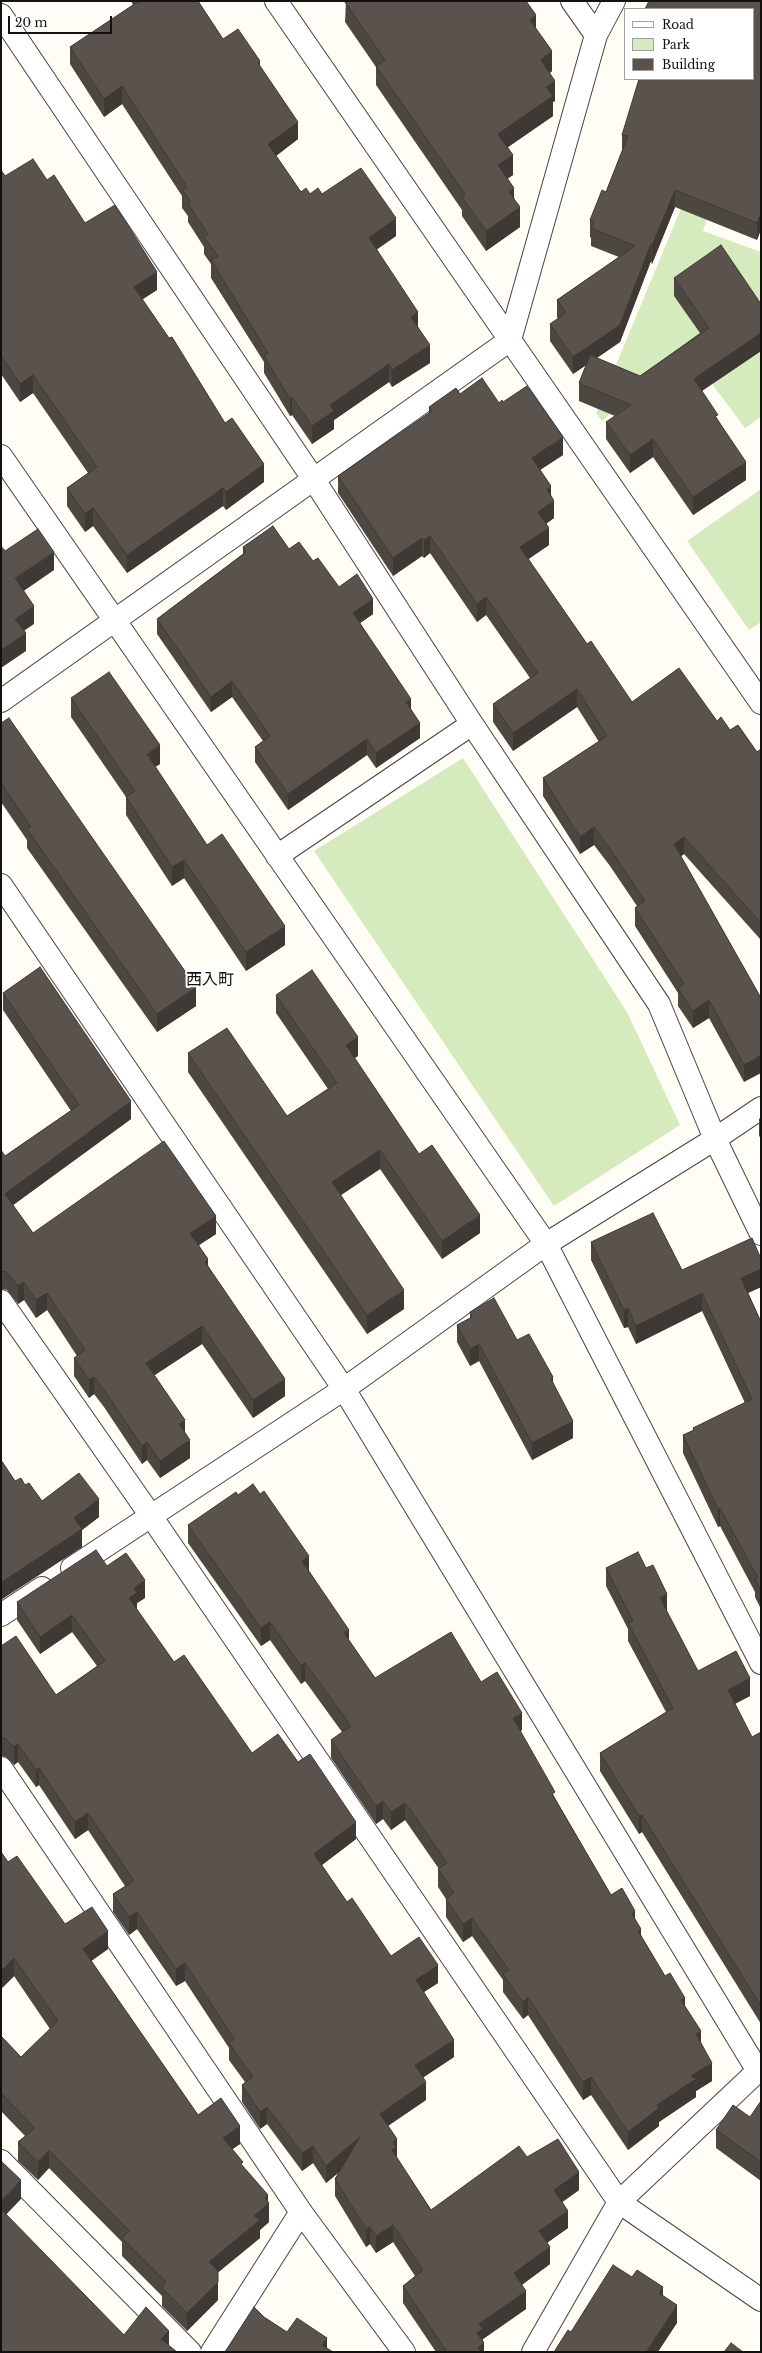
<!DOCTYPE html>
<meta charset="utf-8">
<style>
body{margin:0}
#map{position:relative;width:762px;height:2353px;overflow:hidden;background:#fffdf5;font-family:"Libre Baskerville",serif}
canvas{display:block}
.frame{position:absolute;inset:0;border:2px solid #111;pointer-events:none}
.legend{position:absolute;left:624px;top:8px;width:130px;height:72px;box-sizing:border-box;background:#fff;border:1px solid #a0a0a0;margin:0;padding:5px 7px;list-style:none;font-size:12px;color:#111}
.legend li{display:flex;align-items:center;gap:8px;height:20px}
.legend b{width:20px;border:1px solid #a0a0a0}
.scale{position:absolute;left:8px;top:16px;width:104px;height:18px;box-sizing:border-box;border:2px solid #111;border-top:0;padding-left:5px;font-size:12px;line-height:14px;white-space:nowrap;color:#111;-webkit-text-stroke:3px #fff;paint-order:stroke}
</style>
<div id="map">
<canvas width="762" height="2353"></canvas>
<div class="frame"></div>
<ul class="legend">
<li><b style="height:5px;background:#fff"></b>Road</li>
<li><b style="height:11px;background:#d5ebbd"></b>Park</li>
<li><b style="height:11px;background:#5a524d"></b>Building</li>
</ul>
<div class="scale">20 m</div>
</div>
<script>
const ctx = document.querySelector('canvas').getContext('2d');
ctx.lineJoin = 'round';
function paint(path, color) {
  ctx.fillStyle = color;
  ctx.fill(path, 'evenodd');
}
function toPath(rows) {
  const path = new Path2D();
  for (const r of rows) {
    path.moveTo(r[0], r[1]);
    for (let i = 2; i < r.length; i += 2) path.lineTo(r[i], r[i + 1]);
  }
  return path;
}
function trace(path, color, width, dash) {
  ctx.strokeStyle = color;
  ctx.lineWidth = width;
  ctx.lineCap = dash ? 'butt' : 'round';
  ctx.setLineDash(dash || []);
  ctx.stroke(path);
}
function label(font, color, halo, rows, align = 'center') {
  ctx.font = font + ' "Libre Baskerville","Noto Sans JP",serif';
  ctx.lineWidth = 4;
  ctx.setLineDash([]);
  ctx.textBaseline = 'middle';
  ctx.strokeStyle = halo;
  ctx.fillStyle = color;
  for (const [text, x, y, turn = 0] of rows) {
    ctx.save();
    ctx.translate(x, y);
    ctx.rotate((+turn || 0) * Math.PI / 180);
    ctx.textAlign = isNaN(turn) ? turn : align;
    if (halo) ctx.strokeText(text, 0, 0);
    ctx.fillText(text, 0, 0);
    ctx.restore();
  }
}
const green = toPath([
 [692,182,716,191,703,231,761,252,761,417,745,428,686,349,602,421,596,413],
 [761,489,761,622,749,630,687,541],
 [463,758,627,1012,680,1125,554,1206,314,851]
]);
const minor = toPath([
 [276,1,510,340],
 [572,1,596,35],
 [1,15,314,480,472,724,659,1004,715,1139,761,1234],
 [510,340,596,35,614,1],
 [1,456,546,1244,761,1663],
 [1,701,510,340,761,703],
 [277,856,472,724],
 [1,885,344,1389,758,2071],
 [1,1301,151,1516,619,2202,761,2300],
 [72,1568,344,1389,546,1244,715,1139,761,1108],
 [1,1615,42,1588],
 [1,1768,301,2212,404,2352],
 [1,2161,190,2352],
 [212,2352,301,2212],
 [533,2352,619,2202,761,2068]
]);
const wall = toPath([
 [131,1,198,1,223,39,260,67,298,139,276,156,301,192,310,194,322,194,396,236,377,249,418,327,430,363,392,387,389,382,334,420,334,429,312,444,292,415,290,416,264,373,264,362,211,278,211,264,204,254,204,247,188,222,188,216,182,208,182,196,122,104,104,117,70,64,70,47,133,5],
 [346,1,526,1,552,71,550,73,555,101,553,102,553,116,508,147,513,175,507,179,514,197,520,227,486,251,462,216,462,210,376,85,376,67,345,22],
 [761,1,761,232,760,232,757,240,675,207,652,264,651,261,620,342,597,358,640,376,700,333,674,296,674,278,761,304,761,351,702,391,718,420,746,480,693,515,653,457,630,473,606,439,606,422,615,416,579,401,579,383,586,365,573,374,550,341,550,324,558,319,557,317,557,300,619,257,591,246,591,238,590,237,590,220,606,192,622,151,622,135],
 [1,170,5,176,47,180,85,223,157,290,142,299,264,482,226,510,223,506,127,573,93,526,85,532,67,506,67,488,88,473,33,393,20,402,1,374],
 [460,394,499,403,503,402,563,455,540,470,551,495,554,518,546,524,549,545,528,559,587,644,632,702,717,721,730,730,757,752,761,749,761,940,684,854,681,856,761,998,744,1082,709,1018,693,1028,678,1006,678,993,635,926,635,908,637,906,610,866,594,845,580,854,543,796,543,778,599,742,577,707,513,751,493,722,493,704,530,678,486,615,477,622,430,553,424,558,422,556,393,576,338,493,338,476,429,413,429,407],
 [243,547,289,549,313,561,339,587,373,614,360,623,411,709,420,738,376,768,367,755,288,810,255,762,255,747,263,741,232,697,211,712,157,634,157,619,243,554],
 [71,698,160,764,155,767,207,845,285,945,246,971,184,878,172,886,126,815,126,797,71,717],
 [1,723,196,1006,157,1032,27,848,27,840,1,802],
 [3,993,131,1119,13,1205,33,1233,216,1234,199,1245,208,1266,285,1396,253,1418,202,1344,154,1375,185,1432,190,1458,160,1478,147,1460,142,1464,104,1407,94,1394,89,1398,74,1376,74,1358,77,1356,47,1310,36,1318,24,1300,18,1304,7,1290,1,1289,1,1150,5,1156,71,1111,3,1010],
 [276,995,358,1056,354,1058,419,1154,480,1233,442,1259,380,1169,341,1195,404,1309,367,1334,188,1072,188,1053,287,1116,328,1089,276,1013],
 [761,1117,761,1138,759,1136,759,1119],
 [591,1242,682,1270,761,1259,761,1287,748,1293,761,1322,761,1609,755,1597,755,1592,720,1526,718,1527,683,1453,683,1435,693,1431,693,1428,745,1403,702,1311,636,1344,628,1327,624,1328,591,1260],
 [470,1312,517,1340,553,1383,573,1438,532,1460,479,1361,470,1366,457,1342,457,1325,470,1319],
 [1,1460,15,1481,25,1485,42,1501,99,1517,82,1530,82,1547,2,1599,1,1597],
 [238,1495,309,1571,349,1641,375,1678,481,1682,522,1730,520,1731,555,1798,611,1895,635,1920,641,1935,665,1976,685,2006,701,2042,712,2081,696,2091,696,2097,659,2122,659,2126,628,2150,591,2095,583,2100,528,2015,523,2019,503,1992,503,1980,472,1936,463,1942,446,1917,446,1899,438,1887,438,1869,439,1869,405,1820,391,1830,383,1819,376,1824,331,1758,331,1740,342,1732,305,1681,301,1684,270,1640,261,1646,188,1543,188,1525],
 [107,1566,145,1598,137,1603,137,1610,174,1662,252,1753,298,1762,356,1839,322,1865,347,1902,391,1956,438,1983,424,1992,454,2057,423,2077,426,2100,388,2126,397,2156,396,2157,431,2210,527,2157,579,2190,562,2202,568,2228,547,2243,550,2264,522,2285,526,2309,483,2339,484,2352,436,2352,403,2303,403,2286,415,2276,393,2242,376,2253,370,2244,366,2247,335,2196,335,2179,339,2172,326,2183,313,2163,302,2171,267,2124,260,2129,242,2102,242,2085,245,2082,229,2060,229,2048,185,1981,176,1986,137,1929,129,1935,113,1912,113,1894,125,1886,88,1830,75,1839,39,1785,36,1787,18,1762,14,1765,6,1757,1,1756,1,1646,56,1695,97,1666,72,1632,40,1654,17,1620,17,1602],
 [606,1568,667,1612,698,1671,750,1696,735,1704,752,1737,761,1733,761,2024,642,1832,639,1834,600,1771,600,1753,666,1712,628,1641,628,1629,606,1586],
 [1,1852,8,1862,65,1924,108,1949,91,1961,198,2115,240,2144,232,2149,243,2167,268,2202,269,2222,260,2230,260,2238,218,2272,218,2300,187,2331,162,2306,162,2296,122,2256,122,2242,49,2168,38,2180,18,2161,18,2142,25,2136,1,2111,1,2036,21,2057,50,2029,14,1976,1,1989],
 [761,2101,761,2181,716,2148,716,2130,750,2117]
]);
const shadedWall = toPath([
 [536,15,536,35,530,20],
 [552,51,552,71,541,79,541,60],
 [260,61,260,79,258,63],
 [555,81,555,101,553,102,553,116,498,154,498,134,546,87],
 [122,86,122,104,104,117,104,99],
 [298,122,298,139,268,162,268,144],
 [513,155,513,175,498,185,498,165],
 [514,188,514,208,509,192],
 [675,190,675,207,652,264,652,246],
 [520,207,520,227,486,251,486,231],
 [760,215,760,232,757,240,757,223],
 [396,218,396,236,369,255,369,238],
 [651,244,651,261,620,342,573,374,573,357],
 [157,272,157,290,134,305,134,287],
 [418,312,418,330,411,317],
 [761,333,761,351,694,396,694,379],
 [430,345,430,363,392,387,392,370],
 [389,364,389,382,334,420,334,429,312,444,312,426,330,405],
 [33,375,33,393,20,402,20,384],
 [292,397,292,415,290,416,290,399],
 [563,437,563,455,532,475,532,458],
 [653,439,653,457,630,473,630,455],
 [746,462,746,480,693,515,693,497],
 [264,464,264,482,226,510,226,492],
 [551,486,551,503,554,501,554,518,538,529,538,512,547,489],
 [223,488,223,506,127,573,127,555],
 [93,508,93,526,85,532,85,514],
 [549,528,549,545,520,565,520,547],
 [430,536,430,553,424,558,424,540],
 [422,538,422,556,393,576,393,558],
 [54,552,54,570,15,597,15,578],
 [486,597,486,615,477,622,477,604],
 [373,599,373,614,353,628,353,613],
 [34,606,34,624,15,637,15,619],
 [26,633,26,651,1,668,1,650],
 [232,681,232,697,211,712,211,697],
 [577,689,577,707,513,751,513,733],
 [411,699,411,714,406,702],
 [420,723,420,738,376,768,376,753],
 [367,739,367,755,288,810,288,794],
 [160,745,160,764,147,772,147,754],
 [594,827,594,845,580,854,580,837],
 [684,837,684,854,674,861,674,844],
 [184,860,184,878,172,886,172,867],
 [285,926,285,945,246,971,246,952],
 [196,987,196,1006,157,1032,157,1014],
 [709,1000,709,1018,693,1028,693,1011],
 [358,1037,358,1056,346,1064,346,1045],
 [761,1055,761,1073,744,1082,744,1065],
 [131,1101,131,1119,5,1211,5,1194],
 [380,1150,380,1169,332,1201,332,1182],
 [480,1215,480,1233,442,1259,442,1241],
 [216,1216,216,1234,190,1251,190,1233],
 [208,1259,208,1277,205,1262],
 [761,1269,761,1287,741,1296,741,1278],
 [24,1282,24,1300,18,1304,18,1286],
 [404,1290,404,1309,367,1334,367,1315],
 [47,1293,47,1310,36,1318,36,1300],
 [702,1293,702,1311,636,1344,636,1326],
 [628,1308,628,1327,624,1328,624,1310],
 [202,1326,202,1344,146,1381,146,1363],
 [479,1344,479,1361,470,1366,470,1349],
 [94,1377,94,1394,89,1398,89,1380],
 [553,1377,553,1394,551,1379],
 [285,1379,285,1396,253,1418,253,1400],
 [185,1420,185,1438,179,1424],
 [573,1421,573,1438,532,1460,532,1443],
 [190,1440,190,1458,160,1478,160,1461],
 [147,1442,147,1460,142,1464,142,1446],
 [99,1499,99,1517,82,1530,82,1547,2,1599,2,1582,74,1518],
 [720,1508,720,1526,718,1527,718,1509],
 [309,1556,309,1574,302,1561],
 [145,1580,145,1598,137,1603,137,1610,129,1598,134,1588],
 [667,1594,667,1612,660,1598],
 [72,1615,72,1632,40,1654,40,1637],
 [270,1622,270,1640,261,1646,261,1628],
 [349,1630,349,1648,344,1633],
 [305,1663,305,1681,301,1684,301,1666],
 [750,1678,750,1696,728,1707,728,1690],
 [522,1713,522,1730,513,1736,513,1718],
 [18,1744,18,1762,14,1765,14,1747],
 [39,1768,39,1785,36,1787,36,1770],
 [383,1801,383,1819,376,1824,376,1806],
 [405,1803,405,1820,391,1830,391,1812],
 [88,1813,88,1830,75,1839,75,1822],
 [642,1815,642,1832,639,1834,639,1816],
 [356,1822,356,1839,314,1871,314,1854],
 [635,1911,635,1929,632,1914],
 [137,1912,137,1929,129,1935,129,1917],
 [472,1918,472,1936,463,1942,463,1924],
 [641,1929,641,1947,638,1931],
 [108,1931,108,1949,83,1967,83,1949],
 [14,1958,14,1976,1,1989,1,1971],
 [185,1963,185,1981,176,1986,176,1969],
 [438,1965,438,1983,416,1997,416,1980],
 [528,1997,528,2015,523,2019,523,2002],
 [685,1998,685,2015,681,2000],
 [701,2031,701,2049,696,2034],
 [454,2040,454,2057,415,2083,415,2065],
 [712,2063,712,2081,696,2091,696,2097,659,2122,659,2126,628,2150,628,2132,691,2076],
 [591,2077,591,2095,583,2100,583,2082],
 [426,2082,426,2100,380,2131,380,2114],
 [267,2107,267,2124,260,2129,260,2112],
 [240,2126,240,2144,223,2156,223,2138],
 [360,2137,360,2155,326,2183,326,2166],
 [397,2139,397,2156,396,2157,392,2150,393,2142],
 [313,2146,313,2163,302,2171,302,2153],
 [49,2150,49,2168,38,2180,38,2162],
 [579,2172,579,2190,554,2208,554,2190],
 [21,2180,21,2199,1,2220,1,2201],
 [268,2195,268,2204,269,2203,269,2222,260,2230,260,2238,209,2280,209,2262,254,2216,265,2198],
 [568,2211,568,2228,539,2248,539,2231],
 [393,2225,393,2242,376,2253,376,2236],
 [370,2227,370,2244,366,2247,366,2229],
 [550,2247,550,2264,514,2290,514,2273],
 [218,2282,218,2300,187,2331,187,2313],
 [663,2287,663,2305,659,2293],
 [526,2291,526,2309,483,2339,483,2344,484,2343,484,2352,478,2352,477,2333,479,2324],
 [677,2305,677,2323,658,2352,646,2352],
 [169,2331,169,2349,161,2339],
 [327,2338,327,2352,322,2345]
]);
const building = toPath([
 [139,1,198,1,223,39,238,29,260,61,258,63,298,122,268,144,301,192,306,188,310,194,318,188,322,194,361,168,396,218,369,238,418,312,411,317,430,345,392,370,389,364,330,405,334,411,312,426,292,397,290,399,264,356,268,353,211,260,218,256,204,237,208,234,188,204,191,202,182,190,187,187,122,86,104,99,70,47,139,1],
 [347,1,526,1,536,15,530,20,552,51,541,60,555,81,546,87,553,96,498,134,513,155,498,165,514,188,509,192,520,207,486,231,462,197,465,194,376,66,385,60,345,2,347,1],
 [649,1,761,1,761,215,760,215,757,223,675,190,652,246,651,244,620,325,573,357,550,324,566,313,557,300,635,246,591,228,594,222,590,220,602,190,606,192,628,136,622,135,639,79,753,79,753,9,645,9,649,1],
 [33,159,47,180,54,175,85,223,115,205,157,272,134,287,169,338,172,337,225,423,232,418,264,464,226,492,223,488,127,555,93,508,85,514,67,488,97,467,33,375,20,384,1,356,1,170,5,176,33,159],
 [721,245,761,304,761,333,694,379,718,415,715,416,746,462,693,497,653,439,630,455,606,422,631,405,579,383,590,355,640,376,709,328,674,278,721,245],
 [482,378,499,403,502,400,503,402,527,386,563,437,532,458,551,486,547,489,554,501,538,512,549,528,520,547,587,644,591,641,632,702,679,668,717,721,721,717,730,730,738,725,757,752,761,749,761,923,684,837,674,844,761,998,761,1055,744,1065,709,1000,693,1011,678,989,684,984,635,908,645,901,610,849,594,827,580,837,543,778,607,736,577,689,513,733,493,704,538,673,486,597,477,604,430,536,424,540,422,538,393,558,338,476,432,411,429,407,456,388,460,394,482,378],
 [273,526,289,549,299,542,313,561,318,558,339,587,357,574,373,599,353,613,411,699,406,702,420,723,376,753,367,739,288,794,255,747,270,736,232,681,211,697,157,619,246,552,243,547,273,526],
 [38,529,54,552,15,578,34,606,15,619,26,633,1,650,1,546,5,551,38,529],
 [109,672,160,745,147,754,207,845,222,834,285,926,246,952,184,860,172,867,126,797,135,791,71,698,109,672],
 [9,718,196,987,157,1014,27,829,31,827,1,783,1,723,9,718],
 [40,967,131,1101,5,1194,33,1233,164,1141,216,1216,190,1233,208,1259,205,1262,285,1379,253,1400,202,1326,146,1363,185,1420,179,1424,190,1440,160,1461,147,1442,142,1446,104,1390,94,1377,89,1380,74,1358,85,1350,47,1293,36,1300,24,1282,18,1286,7,1272,1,1271,1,1150,5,1156,79,1105,3,993,40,967],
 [312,970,358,1037,346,1045,419,1154,432,1145,480,1215,442,1241,380,1150,332,1182,404,1290,367,1315,188,1053,227,1028,287,1116,337,1083,276,995,312,970],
 [653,1213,682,1270,752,1238,761,1259,761,1269,741,1278,761,1322,761,1591,755,1579,758,1578,720,1508,718,1509,683,1435,694,1430,693,1428,752,1399,702,1293,636,1326,628,1308,624,1310,591,1242,653,1213],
 [494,1298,517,1340,529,1334,553,1377,551,1379,573,1421,532,1443,479,1344,470,1349,457,1325,472,1317,470,1312,494,1298],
 [1,1460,15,1481,21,1478,25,1485,29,1483,42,1501,79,1473,99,1499,74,1518,82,1529,2,1582,1,1580,1,1460],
 [253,1484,260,1494,264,1491,309,1556,302,1561,349,1630,344,1633,375,1678,451,1632,481,1682,497,1672,522,1713,513,1718,555,1792,552,1794,611,1895,622,1888,635,1911,632,1914,641,1929,638,1931,665,1976,670,1973,685,1998,681,2000,701,2031,696,2034,712,2063,691,2076,696,2079,657,2105,659,2108,628,2132,591,2077,583,2082,528,1997,523,2002,503,1974,509,1970,472,1918,463,1924,446,1899,454,1893,438,1869,447,1863,412,1812,405,1803,391,1812,383,1801,376,1806,331,1740,351,1726,305,1663,301,1666,270,1622,261,1628,188,1525,236,1492,238,1495,253,1484],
 [96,1550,107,1566,126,1553,145,1580,134,1588,137,1593,129,1598,174,1662,184,1655,252,1753,278,1734,298,1762,310,1754,356,1822,314,1854,347,1902,352,1898,391,1956,419,1937,438,1965,416,1980,454,2040,415,2065,426,2082,380,2114,397,2139,393,2142,396,2147,392,2150,431,2210,519,2146,527,2157,558,2139,579,2172,554,2190,568,2211,539,2231,550,2247,514,2273,526,2291,479,2324,483,2329,477,2333,484,2343,478,2348,482,2352,447,2352,403,2286,423,2270,393,2225,376,2236,370,2227,366,2229,335,2179,360,2137,326,2166,313,2146,302,2153,267,2107,260,2112,242,2085,253,2077,229,2043,234,2039,185,1963,176,1969,137,1912,129,1917,113,1894,134,1881,88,1813,75,1822,39,1768,36,1770,18,1744,14,1747,6,1739,1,1738,1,1702,2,1702,1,1701,1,1646,16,1636,56,1695,105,1661,72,1615,40,1637,17,1602,96,1550],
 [638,1552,646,1568,653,1565,667,1594,660,1598,698,1671,736,1651,750,1678,728,1690,752,1737,761,1732,761,2006,642,1815,639,1816,600,1753,673,1708,628,1623,633,1621,606,1568,638,1552],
 [1,1852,8,1862,17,1856,65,1924,92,1907,108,1931,83,1949,198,2115,221,2098,240,2126,223,2138,243,2162,241,2164,268,2195,265,2198,269,2203,254,2216,260,2220,209,2262,218,2271,218,2282,187,2313,162,2288,166,2282,122,2238,129,2231,49,2150,38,2162,18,2142,35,2128,1,2093,1,2036,21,2057,58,2021,14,1958,1,1971,1,1852],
 [761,2101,761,2162,716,2130,733,2105,750,2117,761,2101],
 [1,2161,21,2180,1,2201,1,2161],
 [1,2209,124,2335,146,2307,169,2331,161,2339,177,2352,1,2352,1,2209],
 [613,2265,632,2277,637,2270,663,2287,659,2293,677,2305,646,2352,554,2352,568,2330,571,2332,613,2265],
 [254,2307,264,2317,287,2332,297,2318,327,2338,322,2345,333,2352,225,2352,254,2307],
 [731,2343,743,2352,724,2352,731,2343]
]);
const quarterNames = [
 ["西入町",210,980]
];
paint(green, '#d5ebbd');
trace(minor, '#444', 24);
trace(minor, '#fff', 22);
paint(wall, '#4d4742');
paint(shadedWall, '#3f3936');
paint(building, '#5a524d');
trace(building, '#3f3936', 1);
label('16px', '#111', '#fff', quarterNames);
</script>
